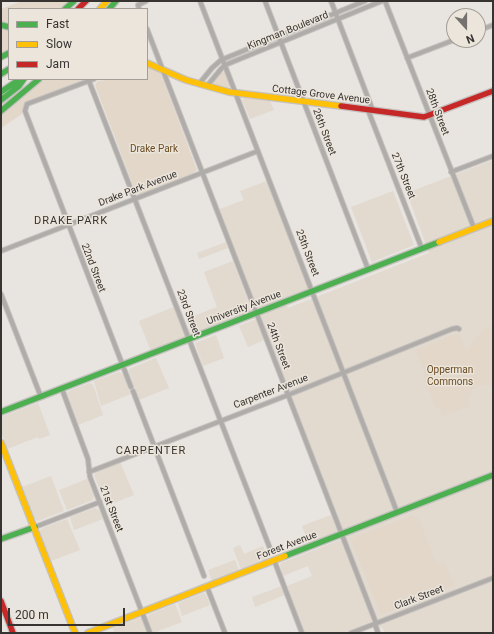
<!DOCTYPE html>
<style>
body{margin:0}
#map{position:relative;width:494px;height:634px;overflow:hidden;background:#e8e4e0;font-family:Roboto,sans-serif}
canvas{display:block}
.frame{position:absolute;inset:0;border:2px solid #363330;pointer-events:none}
.legend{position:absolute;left:8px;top:8px;width:140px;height:72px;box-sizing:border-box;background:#ece5dc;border:1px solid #a39e97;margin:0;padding:5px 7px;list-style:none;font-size:12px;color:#363330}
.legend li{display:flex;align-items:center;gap:8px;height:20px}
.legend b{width:20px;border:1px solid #a39e97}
.north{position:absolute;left:446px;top:8px;width:40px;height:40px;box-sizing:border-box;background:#ece5dc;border:1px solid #a39e97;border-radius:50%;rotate:159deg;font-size:11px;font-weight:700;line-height:16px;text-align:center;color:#363330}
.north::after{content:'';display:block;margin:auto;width:14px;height:18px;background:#74716e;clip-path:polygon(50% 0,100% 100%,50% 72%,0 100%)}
.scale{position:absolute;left:8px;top:608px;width:117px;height:18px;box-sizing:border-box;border:2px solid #363330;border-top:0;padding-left:5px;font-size:12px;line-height:14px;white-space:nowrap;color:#363330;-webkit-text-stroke:3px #ece5dc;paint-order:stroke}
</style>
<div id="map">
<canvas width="494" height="634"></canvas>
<div class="frame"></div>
<ul class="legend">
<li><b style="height:5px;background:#4caf50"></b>Fast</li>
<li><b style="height:5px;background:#ffc107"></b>Slow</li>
<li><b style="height:5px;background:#c62828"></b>Jam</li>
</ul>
<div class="north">N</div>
<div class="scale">200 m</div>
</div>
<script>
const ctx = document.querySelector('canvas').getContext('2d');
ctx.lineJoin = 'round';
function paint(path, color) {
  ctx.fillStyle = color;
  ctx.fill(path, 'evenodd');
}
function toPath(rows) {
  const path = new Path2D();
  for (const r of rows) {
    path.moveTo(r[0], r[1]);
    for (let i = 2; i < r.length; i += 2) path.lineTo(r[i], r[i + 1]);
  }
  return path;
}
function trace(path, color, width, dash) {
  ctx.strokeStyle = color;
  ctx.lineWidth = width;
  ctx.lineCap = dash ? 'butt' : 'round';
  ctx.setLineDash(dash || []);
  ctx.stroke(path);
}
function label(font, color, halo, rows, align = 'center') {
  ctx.font = font + ' Roboto,sans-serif';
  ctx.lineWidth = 3;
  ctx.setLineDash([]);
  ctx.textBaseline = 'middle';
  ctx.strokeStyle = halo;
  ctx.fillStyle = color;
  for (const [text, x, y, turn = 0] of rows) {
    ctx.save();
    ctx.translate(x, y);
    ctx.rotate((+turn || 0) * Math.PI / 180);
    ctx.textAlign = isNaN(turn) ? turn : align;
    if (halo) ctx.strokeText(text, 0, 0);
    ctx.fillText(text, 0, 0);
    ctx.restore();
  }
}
const built = toPath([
 [244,98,270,101,274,110,250,119,242,100],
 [493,160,493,633,385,633,382,627,378,629,217,210,244,200,240,191,267,181,308,287,306,290,284,298,288,308,429,253,407,193],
 [393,191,414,245,372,262,351,207],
 [226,242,228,248,199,259,197,253],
 [233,261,252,311,192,335,190,332,188,322,186,322,188,318,217,307,204,272],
 [174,307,185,334,185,337,183,339,151,351,139,321],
 [256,319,264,340,248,347,239,326],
 [216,335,224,358,203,366,195,343],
 [156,358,169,388,139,400,129,373,129,369],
 [119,372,123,374,131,394,101,406,94,381],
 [90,383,93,385,103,415,78,425,67,393,71,390],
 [38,403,50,435,39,439,38,437,7,449,1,431,1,417],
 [120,462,134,495,106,506,94,475,97,471],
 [51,476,64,511,38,521,34,518,22,487],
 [87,479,94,496,93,500,67,510,59,490],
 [95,508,99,510,103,519,74,530,70,517],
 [331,515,337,530,337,533,308,543,302,526],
 [67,519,80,550,51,561,40,534,40,530,45,527],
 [340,540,343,542,372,621,344,633,305,633,287,586,312,576,308,566,283,576,280,565,281,563],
 [240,545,244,554,263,546,268,559,241,569,233,548],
 [235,560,239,570,212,581,208,570],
 [282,586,285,595,255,607,252,597],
 [204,593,206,595,210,605,182,616,178,603],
 [175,604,182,622,153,633,147,618,148,615],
 [140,618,142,619,148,633,114,633,113,628]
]);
const green = toPath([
 [22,1,71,1,62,9,9,9,9,23,1,22,1,9],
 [1,28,9,31,9,50,1,55],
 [147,66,158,71,161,74,197,170,193,173,138,195,136,193,95,85,98,81,106,80,147,79],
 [221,71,225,72,230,86,229,88,213,84,213,81],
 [44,79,87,79,26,102,23,107,22,114,1,128,1,114],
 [493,326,493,386,486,385,482,386,481,384,477,385,472,389,468,399,470,406,442,416,439,408,436,408,424,375,425,374,416,350,453,335,459,335,469,356,467,350,483,330],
 [413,515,415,518,418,517,436,564,444,561,454,586,381,614,351,539]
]);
const street = toPath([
 [200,1,397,512],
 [265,1,368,269],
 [331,1,373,111],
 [385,1,474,228],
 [139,9,138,5,146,1],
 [147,29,376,623],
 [478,31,493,25],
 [407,58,454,40],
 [94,79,27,104,25,111,131,387],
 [89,81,271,551],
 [199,84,212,68,221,60,365,1],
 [207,86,221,69,225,65,382,1],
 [368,110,422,249],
 [451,172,493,156],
 [1,251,258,151],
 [1,294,41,397],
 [62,389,88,459,90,477,150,633],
 [133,391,204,576],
 [89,472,288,395,452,329,457,328,459,329],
 [35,527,100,502],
 [274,560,302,633],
 [207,587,225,633],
 [375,624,378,633],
 [351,633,493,578]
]);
const fast = toPath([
 [65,9,74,1],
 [109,9,116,1],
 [1,25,9,27],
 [1,57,9,53],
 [1,74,9,69],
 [1,92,20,79],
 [1,100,19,86,24,79],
 [1,111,39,79],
 [1,412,439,242],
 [1,539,35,527],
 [285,556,493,475]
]);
const slow = toPath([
 [100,9,107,1],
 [147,63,186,80,229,92,341,106],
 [439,242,493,221],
 [1,443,75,633],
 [88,633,285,556]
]);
const jam = toPath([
 [78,9,86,1],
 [341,106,424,117,493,91],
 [1,601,13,633]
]);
const streetNames = [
 ["Kingman Boulevard",288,31,-22],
 ["Cottage Grove Avenue",321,95,7],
 ["28th Street",437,112,69],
 ["26th Street",324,132,69],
 ["27th Street",403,176,68],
 ["Drake Park Avenue",138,189,-21],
 ["25th Street",307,253,69],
 ["22nd Street",93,268,69],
 ["University Avenue",244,308,-21],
 ["23rd Street",188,313,69],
 ["24th Street",278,346,69],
 ["Carpenter Avenue",271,392,-21],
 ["21st Street",111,509,69],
 ["Forest Avenue",287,546,-21],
 ["Clark Street",419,598,-21]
];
const parkNames = [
 ["Drake Park",154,149],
 ["Opperman",450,370],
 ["Commons",450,382]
];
const neighbourhoodNames = [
 ["DRAKE PARK",71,221],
 ["CARPENTER",151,451]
];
paint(built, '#e2d9cf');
paint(green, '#e2d7c9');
trace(street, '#c4c1be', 6);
trace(fast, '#c4c1be', 8);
trace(slow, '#c4c1be', 8);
trace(jam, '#c4c1be', 8);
trace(street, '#afaca9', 4);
trace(fast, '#4caf50', 5.5);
trace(slow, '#ffc107', 5.5);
trace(jam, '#c62828', 5.5);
label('10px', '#363330', '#ece5dc', streetNames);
label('10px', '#6a4d22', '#ece5dc', parkNames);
ctx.letterSpacing = '1px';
label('11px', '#363330', '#ece5dc', neighbourhoodNames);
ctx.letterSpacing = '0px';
</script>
